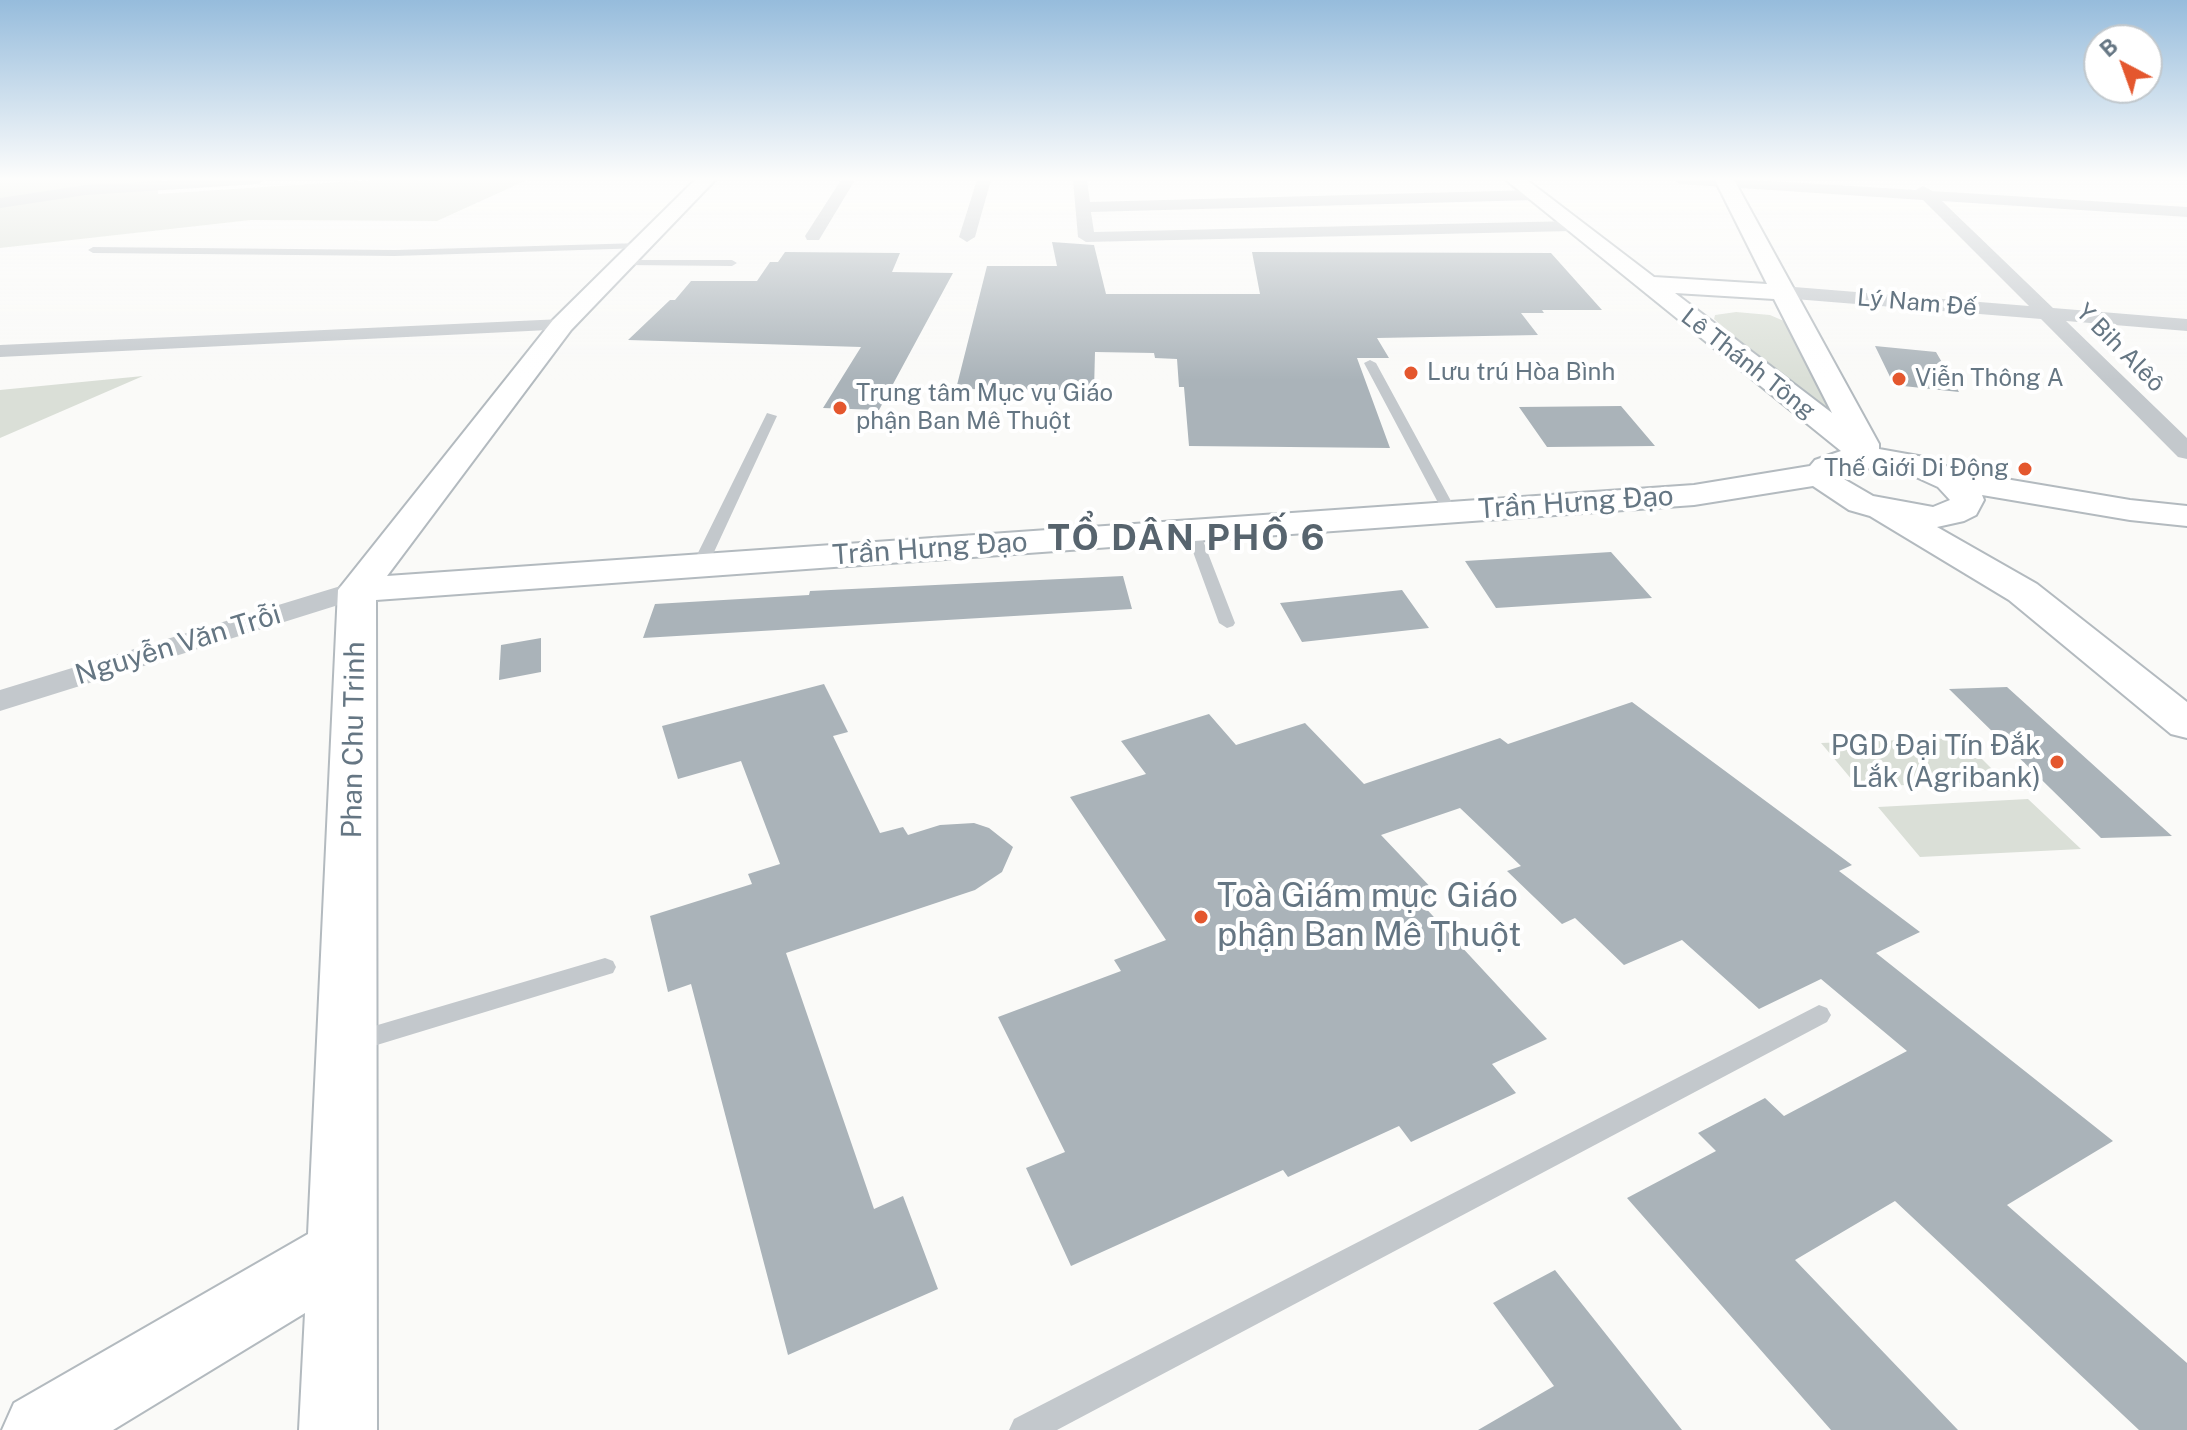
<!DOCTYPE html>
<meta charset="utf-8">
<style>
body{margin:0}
#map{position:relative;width:2187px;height:1430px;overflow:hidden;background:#fafaf8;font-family:"Public Sans",sans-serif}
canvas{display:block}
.north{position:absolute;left:2083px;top:24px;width:80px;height:80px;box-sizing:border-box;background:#fff;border:2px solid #c1c8cd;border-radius:50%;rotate:319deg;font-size:22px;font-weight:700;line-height:32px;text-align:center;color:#657683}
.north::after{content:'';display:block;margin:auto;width:28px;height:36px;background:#e4572e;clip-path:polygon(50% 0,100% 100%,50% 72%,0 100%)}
</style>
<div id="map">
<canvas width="2187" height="1430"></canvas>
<div class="north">B</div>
</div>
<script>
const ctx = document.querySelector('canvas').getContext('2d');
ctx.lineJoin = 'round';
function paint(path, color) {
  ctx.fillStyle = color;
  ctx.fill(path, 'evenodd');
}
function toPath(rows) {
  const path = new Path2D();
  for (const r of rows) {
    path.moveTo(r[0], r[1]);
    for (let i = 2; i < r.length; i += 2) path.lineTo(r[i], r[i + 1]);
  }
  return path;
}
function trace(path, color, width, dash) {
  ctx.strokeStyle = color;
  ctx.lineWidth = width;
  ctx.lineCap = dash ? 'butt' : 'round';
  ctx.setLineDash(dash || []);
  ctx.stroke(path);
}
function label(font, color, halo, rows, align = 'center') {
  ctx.font = font + ' "Public Sans",sans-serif';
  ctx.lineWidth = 8;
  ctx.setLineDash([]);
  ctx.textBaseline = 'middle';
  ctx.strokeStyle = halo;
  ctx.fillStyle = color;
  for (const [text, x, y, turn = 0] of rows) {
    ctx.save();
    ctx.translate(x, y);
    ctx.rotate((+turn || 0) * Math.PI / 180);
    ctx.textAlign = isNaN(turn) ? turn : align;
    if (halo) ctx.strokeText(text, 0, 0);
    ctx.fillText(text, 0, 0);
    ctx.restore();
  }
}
const green = toPath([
 [0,180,158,180,158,194,371,180,527,180,437,221,251,220,0,248],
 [1736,312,1770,315,1784,321,1859,449,1714,319,1715,315],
 [143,376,0,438,0,390],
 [1961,738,2004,781,1858,787,1821,743],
 [2028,799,2081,849,1920,857,1878,807]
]);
const building = toPath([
 [1052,242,1094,245,1106,294,1260,294,1252,252,1551,253,1602,310,1542,310,1544,313,1521,313,1538,335,1377,338,1389,358,1357,358,1390,448,1189,446,1184,387,1179,387,1177,359,1155,358,1154,353,1095,352,1094,390,956,389,987,266,1057,266],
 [785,252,900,253,892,272,953,273,879,410,823,408,861,347,628,340,670,300,675,300,691,281,757,281,770,262,778,262],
 [1875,346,1936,352,1959,392,1894,385],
 [1621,406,1655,446,1547,447,1519,407],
 [1611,552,1652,598,1496,608,1465,561],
 [1123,576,1132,609,643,638,655,604,809,595,810,591],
 [1402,590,1429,628,1302,642,1280,603],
 [541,638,541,672,499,680,501,645],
 [824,684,848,732,833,736,880,833,903,827,908,835,940,825,974,823,989,828,1013,847,1002,872,975,890,786,953,874,1209,903,1196,938,1289,788,1355,691,984,668,992,650,916,752,884,748,874,780,864,741,761,678,779,662,726],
 [2007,687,2172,836,2101,838,1949,689],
 [1632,702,1852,865,1839,871,1920,932,1876,953,2113,1141,2007,1205,2187,1363,2187,1430,2139,1430,1895,1201,1795,1260,1958,1430,1831,1430,1627,1198,1716,1151,1698,1133,1765,1098,1784,1116,1907,1051,1821,979,1759,1009,1682,940,1624,965,1575,918,1562,924,1507,871,1521,866,1460,808,1381,835,1438,895,1420,902,1547,1039,1492,1064,1516,1093,1411,1142,1399,1126,1288,1177,1283,1170,1071,1266,1026,1168,1065,1152,998,1017,1121,971,1114,960,1166,940,1070,797,1146,774,1121,741,1209,714,1236,745,1305,723,1364,784,1500,738,1508,744],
 [1555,1270,1682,1430,1478,1430,1554,1386,1493,1303]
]);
const lane = toPath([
 [641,243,644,248,395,256,93,253,88,250,93,247,395,250,641,243],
 [622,260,732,260,737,263,732,266,625,265,620,262,622,260],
 [1370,360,1376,363,1457,512,1455,515,1450,516,1443,512,1364,363,1370,360],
 [767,413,777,416,708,565,700,570,695,568,692,565,767,413],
 [1192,526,1199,530,1235,623,1233,626,1227,628,1219,623,1185,530,1192,526],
 [605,958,613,961,616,967,613,973,354,1052,345,1049,342,1042,345,1035,354,1032,605,958],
 [1819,1005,1827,1008,1831,1015,1827,1022,1057,1430,1009,1430,1014,1419,1819,1005]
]);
const street = toPath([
 [178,180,265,180,258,184,86,195,0,208,0,198,86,185,178,180],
 [841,180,855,180,819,240,807,240,805,236,841,180],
 [977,180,991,180,975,237,967,242,959,237,977,180],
 [1073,180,1087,180,1090,202,1535,190,1543,195,1535,200,1091,212,1094,232,1572,221,1580,226,1572,231,1086,242,1078,237,1073,180],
 [1673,180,1754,180,1916,190,1923,186,1932,191,2187,207,2187,217,1942,201,2053,308,2187,319,2187,331,2066,321,2187,438,2187,459,2178,457,2041,319,1782,298,1773,292,1782,286,2029,306,1923,200,1680,184,1673,180],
 [562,319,569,321,572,325,569,329,0,357,0,345,562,319],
 [357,581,367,584,372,590,367,596,0,711,0,690,357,581]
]);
const secondary = toPath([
 [695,180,715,180,571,330,387,576,1694,485,1810,466,1815,460,1841,451,1506,180,1527,180,1654,277,1767,284,1715,180,1734,180,1879,444,1879,449,1924,457,1958,471,2130,500,2187,506,2187,526,2130,520,1982,495,1984,500,1976,515,1964,521,1937,527,2037,584,2187,702,2187,738,2171,734,2009,600,1870,516,1849,510,1813,486,1694,505,376,600,377,1430,299,1430,305,1313,113,1430,2,1430,14,1403,308,1234,338,590,553,320,695,180],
 [1675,293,1774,299,1832,413,1675,293],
 [1855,467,1905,472,1938,487,1950,500,1933,507,1873,496,1842,478,1841,473,1855,467]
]);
const markers = [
 [1411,373,8,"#e4572e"],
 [1899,379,8,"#e4572e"],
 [840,408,8,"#e4572e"],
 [2025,469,8,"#e4572e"],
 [2057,762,8,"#e4572e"],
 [1201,917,8,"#e4572e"]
];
const farStreetnames = [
 ["Lý Nam Đế",1917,303,5],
 ["Y Bih Alêô",2120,348,45],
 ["Lê Thánh Tông",1748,364,38]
];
const farPoinames = [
 ["Lưu trú Hòa Bình",1427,373],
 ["Viễn Thông A",1915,379],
 ["Trung tâm Mục vụ Giáo",856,394],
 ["phận Ban Mê Thuột",856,422],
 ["Thế Giới Di Động",2009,469,"right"]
];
const streetNames = [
 ["Trần Hưng Đạo",1576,503,-4],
 ["Trần Hưng Đạo",930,549,-4],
 ["Nguyễn Văn Trỗi",178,645,-17],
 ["Phan Chu Trinh",354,740,-89]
];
const poiNames = [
 ["PGD Đại Tín Đắk",2041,746],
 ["Lắk (Agribank)",2041,778]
];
const nearPoinames = [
 ["Toà Giám mục Giáo",1217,897],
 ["phận Ban Mê Thuột",1217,936]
];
const districtNames = [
 ["TỔ DÂN PHỐ 6",1187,539]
];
paint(green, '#dadfd7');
paint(building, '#aab3b9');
trace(secondary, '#b3babf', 4);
paint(lane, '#c3c8cc');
paint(street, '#c3c8cc');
paint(secondary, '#fff');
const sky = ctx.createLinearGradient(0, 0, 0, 380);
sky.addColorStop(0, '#96bcdc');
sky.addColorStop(0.47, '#fdfdfc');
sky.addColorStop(1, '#fdfdfc00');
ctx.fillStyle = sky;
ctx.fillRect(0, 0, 2187, 380);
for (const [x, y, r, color] of markers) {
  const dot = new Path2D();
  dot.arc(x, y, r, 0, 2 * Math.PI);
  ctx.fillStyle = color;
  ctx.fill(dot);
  trace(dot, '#fff', 3);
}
label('24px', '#657683', '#fff', farStreetnames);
label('24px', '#657683', '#fff', farPoinames, 'left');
label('28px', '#657683', '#fff', streetNames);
label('28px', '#657683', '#fff', poiNames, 'right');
label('34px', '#657683', '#fff', nearPoinames, 'left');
ctx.letterSpacing = '2px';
label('bold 36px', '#57646e', '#fff', districtNames);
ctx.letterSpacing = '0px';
</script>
